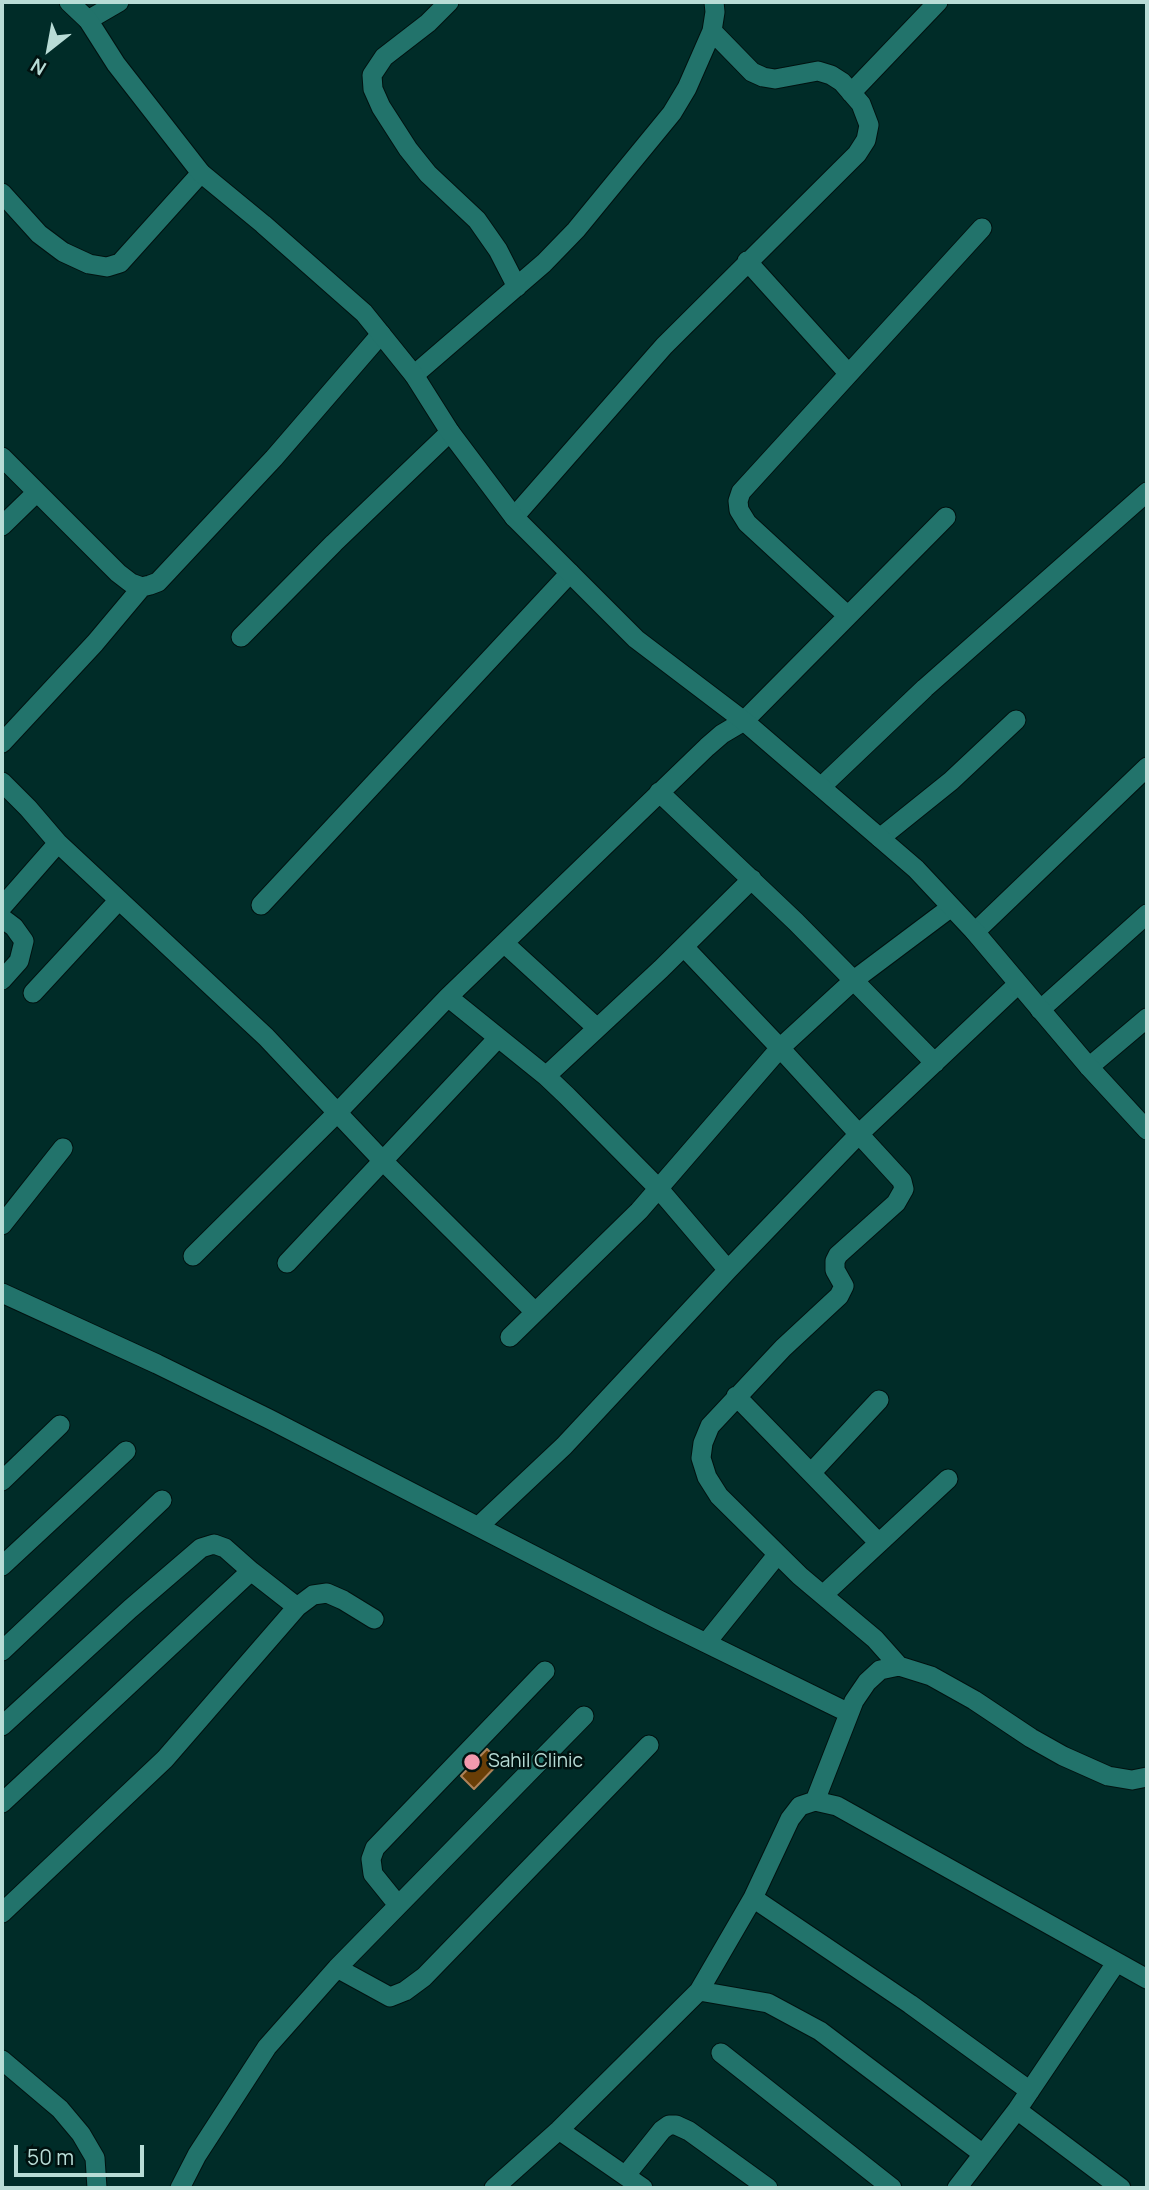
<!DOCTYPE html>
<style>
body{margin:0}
#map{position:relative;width:1149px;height:2190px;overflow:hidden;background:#002c28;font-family:Manrope,sans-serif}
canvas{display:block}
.frame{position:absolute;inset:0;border:4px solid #b8dcd6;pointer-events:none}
.north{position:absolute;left:14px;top:14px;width:70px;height:70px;-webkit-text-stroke:5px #001210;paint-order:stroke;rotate:211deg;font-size:19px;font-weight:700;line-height:28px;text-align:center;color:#b8dcd6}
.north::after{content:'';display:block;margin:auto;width:24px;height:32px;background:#b8dcd6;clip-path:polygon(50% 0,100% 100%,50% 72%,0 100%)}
.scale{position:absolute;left:14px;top:2145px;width:130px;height:32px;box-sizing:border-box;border:4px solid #b8dcd6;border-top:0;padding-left:9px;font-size:21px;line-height:24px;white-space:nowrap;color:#b8dcd6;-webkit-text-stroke:5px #001210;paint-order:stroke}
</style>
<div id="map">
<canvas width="1149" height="2190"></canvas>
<div class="frame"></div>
<div class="north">N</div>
<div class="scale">50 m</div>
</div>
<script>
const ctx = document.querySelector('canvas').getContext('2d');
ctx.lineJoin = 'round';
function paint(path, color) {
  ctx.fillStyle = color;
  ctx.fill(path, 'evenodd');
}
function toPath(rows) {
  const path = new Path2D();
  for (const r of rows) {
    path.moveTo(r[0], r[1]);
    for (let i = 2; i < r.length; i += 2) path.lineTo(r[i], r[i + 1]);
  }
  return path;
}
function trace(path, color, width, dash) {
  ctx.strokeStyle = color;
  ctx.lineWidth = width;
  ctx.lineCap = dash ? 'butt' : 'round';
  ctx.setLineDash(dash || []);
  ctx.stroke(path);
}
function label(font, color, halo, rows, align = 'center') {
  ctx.font = font + ' Manrope,sans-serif';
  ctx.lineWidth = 5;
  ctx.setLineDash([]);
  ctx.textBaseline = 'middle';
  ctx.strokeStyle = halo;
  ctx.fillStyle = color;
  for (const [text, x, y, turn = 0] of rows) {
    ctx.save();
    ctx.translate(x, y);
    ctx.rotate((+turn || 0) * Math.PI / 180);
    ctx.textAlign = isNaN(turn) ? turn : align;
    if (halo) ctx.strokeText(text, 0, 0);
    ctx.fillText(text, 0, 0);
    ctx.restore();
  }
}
const building = toPath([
 [487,1749,500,1762,474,1789,461,1776,487,1749]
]);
const minor = toPath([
 [449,2,428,23,384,57,372,75,373,89,381,107,408,149,428,174,477,220,498,250,517,287],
 [88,20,119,2],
 [851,93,938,2],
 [2,193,39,234,63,252,89,264,107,267,120,263,201,173],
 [747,261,849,374],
 [414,375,544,263,576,230,672,113,687,88,712,31,715,12,714,2],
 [2,457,118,573,131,583,142,587,150,585,158,582,274,458,381,334],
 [514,517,664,346,857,154,866,140,869,125,861,104,842,82,831,75,818,71,775,79,763,77,752,72,712,31],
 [2,526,37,492],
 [848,616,747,523,739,510,738,501,741,492,982,228],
 [241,637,334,543,450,432],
 [2,743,95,643,142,587],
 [2,782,28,808,58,843,266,1037,382,1160,535,1312],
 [821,787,925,688,1147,492],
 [659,792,796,922,935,1063],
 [880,838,951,781,1016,720],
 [261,905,570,573],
 [2,907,58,843],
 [2,918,14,927,24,941,19,961,2,980],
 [975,932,1147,767],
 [504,943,597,1028],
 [684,947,780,1048,902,1181,904,1189,896,1203,838,1255,835,1261,835,1270,844,1286,839,1296,783,1348,710,1426,703,1443,701,1458,707,1477,719,1496,800,1576,875,1639,899,1666],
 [33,993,119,900],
 [448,997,546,1076,567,1096,659,1189,728,1270],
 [1040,1010,1147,914],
 [1089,1067,1147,1018],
 [546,1076,661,969,752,879],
 [2,1225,63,1148],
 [193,1256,337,1113,448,997,707,747,722,734,744,721,946,517],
 [287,1263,498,1038],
 [2,1293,157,1364,269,1419,659,1620,849,1713],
 [510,1337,639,1211,780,1048,854,980,950,908],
 [736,1396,879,1543],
 [811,1473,879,1400],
 [2,1481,60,1425],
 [479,1526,564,1446,728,1270,860,1133,1018,984],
 [2,1566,126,1451],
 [823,1595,948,1479],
 [706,1643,777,1555],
 [2,1651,162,1500],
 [2,1726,130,1609,201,1548,214,1544,225,1548,251,1571],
 [815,1801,854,1701,867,1682,880,1670,899,1666,931,1676,974,1700,1031,1738,1063,1756,1108,1776,1132,1780,1147,1777],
 [2,1803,251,1571,297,1607,313,1595,327,1593,343,1600,374,1619],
 [753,1898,910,2004,1030,2091],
 [398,1905,373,1874,371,1859,375,1848,545,1671],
 [2,1913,165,1759,297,1607],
 [337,1968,390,1997,405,1991,424,1977,649,1745],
 [699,1991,768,2003,820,2031,983,2154],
 [721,2053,892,2188],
 [2,2060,60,2109,81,2134,95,2158,97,2188],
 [1017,2110,1121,2188],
 [559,2130,643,2188],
 [626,2175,662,2130,669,2125,676,2125,689,2131,768,2188],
 [180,2188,197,2155,267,2047,337,1968,584,1716],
 [494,2188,559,2130,699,1991,753,1898,790,1819,800,1806,815,1801,837,1806,1147,1979],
 [957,2188,1017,2110,1116,1963]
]);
const tertiary = toPath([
 [69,2,88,20,116,64,201,173,263,224,364,313,414,375,450,432,514,517,636,639,744,721,916,869,975,932,1089,1067,1147,1130]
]);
const markers = [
 [472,1762,9,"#f29aae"]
];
const poiNames = [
 ["Sahil Clinic",488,1762]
];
paint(building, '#693e07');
trace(building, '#ad8259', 2);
trace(minor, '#001210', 21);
trace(tertiary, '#001210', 21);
trace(minor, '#22736b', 19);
trace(tertiary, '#22736b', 19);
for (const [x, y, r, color] of markers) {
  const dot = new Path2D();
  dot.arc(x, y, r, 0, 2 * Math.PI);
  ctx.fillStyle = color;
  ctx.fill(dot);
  trace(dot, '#001210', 2.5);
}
label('19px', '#b8dcd6', '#001210', poiNames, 'left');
</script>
